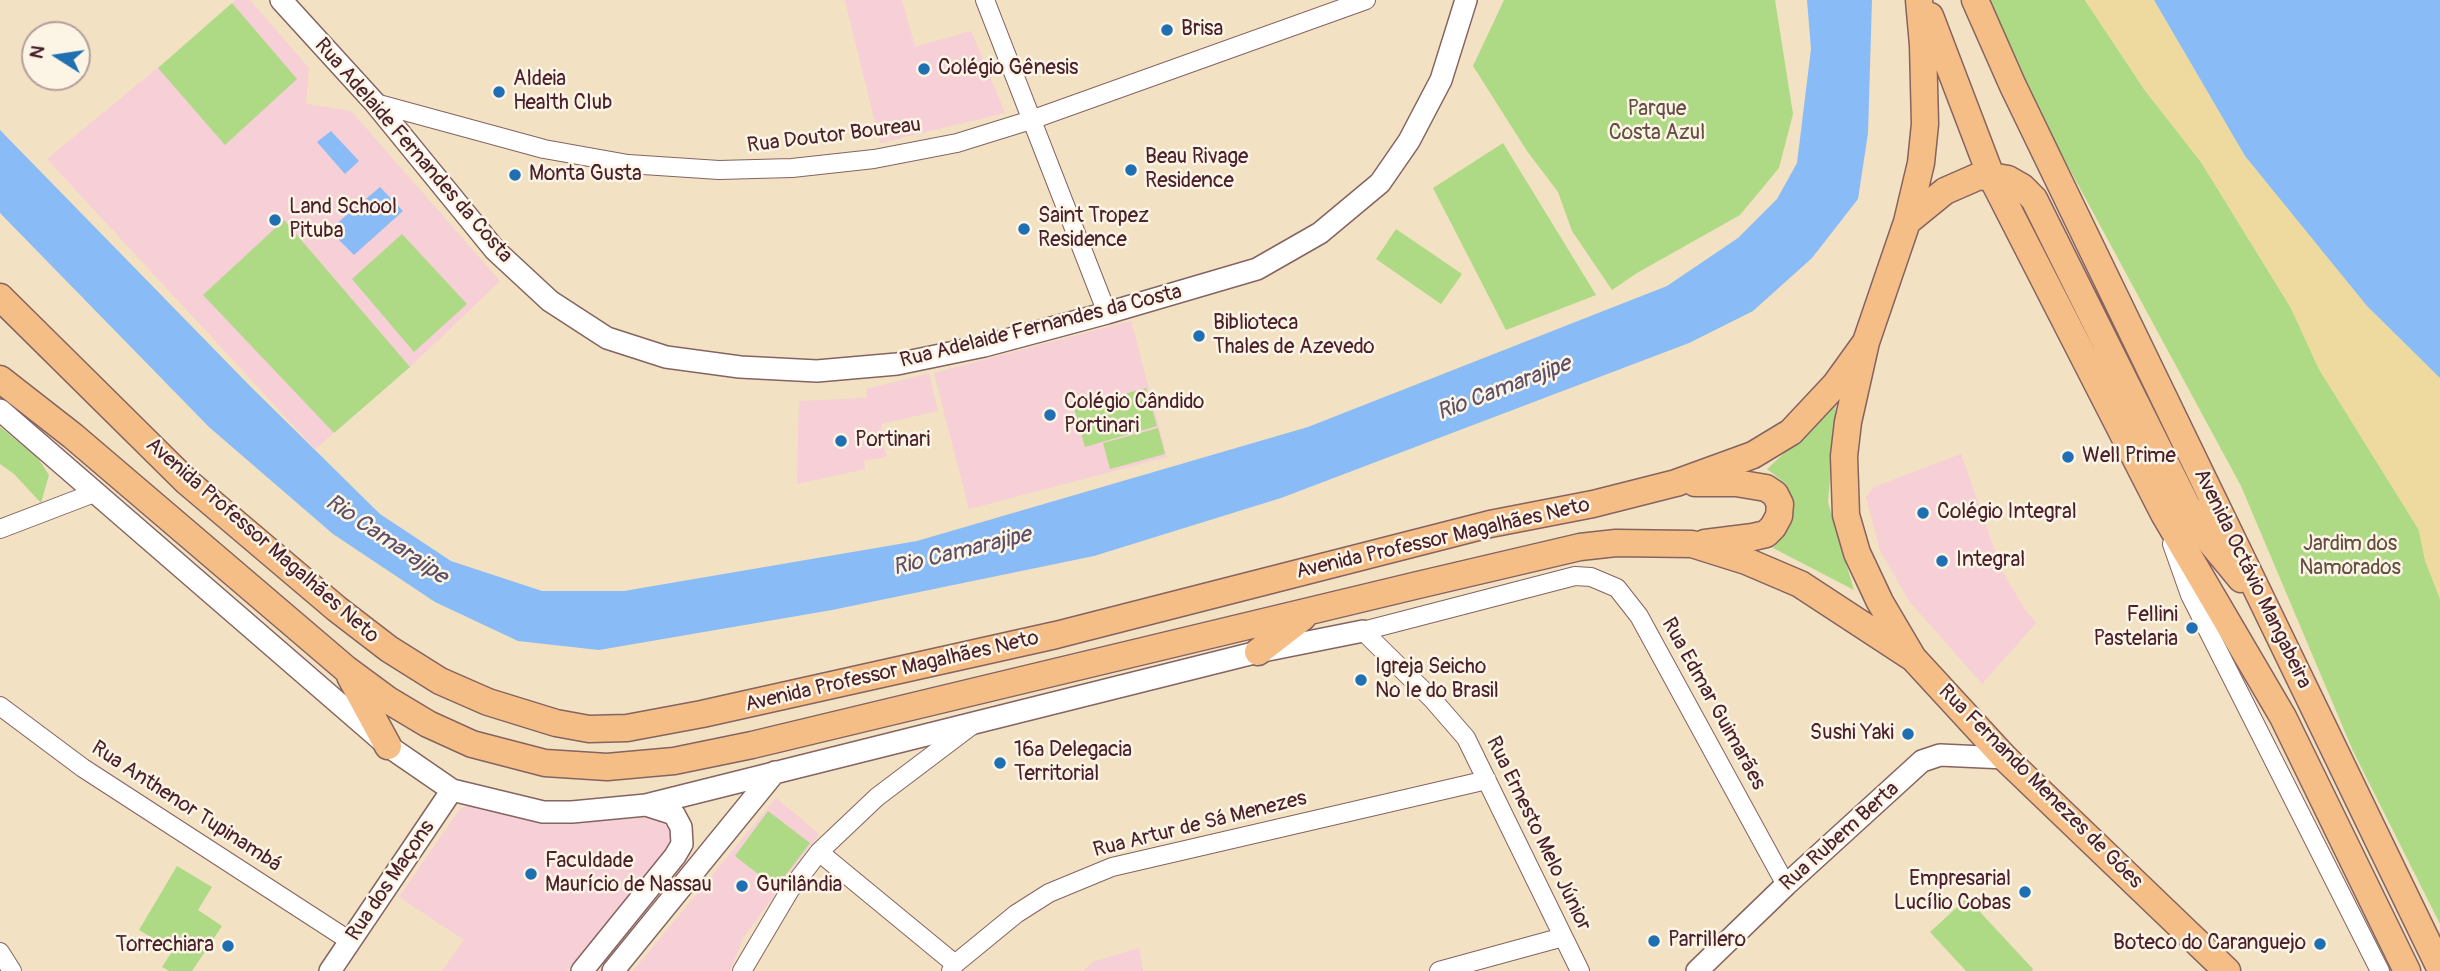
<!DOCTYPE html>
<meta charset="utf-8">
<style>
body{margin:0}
#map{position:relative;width:2440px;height:971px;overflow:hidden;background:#f2e1c2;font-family:Pangolin,sans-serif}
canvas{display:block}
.north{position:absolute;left:21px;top:21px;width:70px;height:70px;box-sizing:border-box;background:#fcf5e5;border:2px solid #b59f9b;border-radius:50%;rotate:282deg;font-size:19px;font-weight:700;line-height:28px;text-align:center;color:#4a1f2b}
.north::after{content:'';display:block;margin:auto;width:24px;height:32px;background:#1f6fb2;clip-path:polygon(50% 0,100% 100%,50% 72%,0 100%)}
</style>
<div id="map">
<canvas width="2440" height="971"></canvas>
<div class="north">N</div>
</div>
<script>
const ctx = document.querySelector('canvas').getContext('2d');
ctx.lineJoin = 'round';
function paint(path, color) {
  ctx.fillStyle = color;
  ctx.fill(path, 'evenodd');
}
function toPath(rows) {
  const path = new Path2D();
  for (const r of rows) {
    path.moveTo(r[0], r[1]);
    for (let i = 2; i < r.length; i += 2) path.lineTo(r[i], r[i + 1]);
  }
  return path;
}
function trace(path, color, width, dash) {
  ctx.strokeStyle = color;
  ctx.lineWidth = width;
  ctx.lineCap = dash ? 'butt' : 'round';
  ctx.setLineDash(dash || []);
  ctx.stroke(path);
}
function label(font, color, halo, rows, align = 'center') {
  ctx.font = font + ' Pangolin,sans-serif';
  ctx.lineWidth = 5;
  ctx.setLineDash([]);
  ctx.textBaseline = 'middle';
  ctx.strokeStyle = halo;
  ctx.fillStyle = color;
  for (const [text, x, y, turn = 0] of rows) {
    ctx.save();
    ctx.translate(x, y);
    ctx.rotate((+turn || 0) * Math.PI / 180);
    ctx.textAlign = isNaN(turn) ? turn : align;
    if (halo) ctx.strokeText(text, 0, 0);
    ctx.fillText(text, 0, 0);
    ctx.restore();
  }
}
const built = toPath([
 [236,0,250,0,309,68,306,104,351,111,500,281,410,367,315,449,47,159,195,37],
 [845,0,902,0,915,47,971,31,1005,113,880,143],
 [1131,321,1167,457,969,509,934,373],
 [929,373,938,411,881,424,886,457,864,461,865,469,797,484,799,401,866,398,867,389],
 [1961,454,2002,571,2024,608,2036,623,1982,684,1909,601,1880,550,1866,497,1874,487],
 [776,798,819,834,743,938,730,971,633,971],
 [476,802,522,818,553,824,564,822,654,817,670,828,668,851,567,971,442,971,464,940,399,897,460,809],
 [1139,948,1143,971,1083,971,1093,962]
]);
const green = toPath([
 [1504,0,1775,0,1793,114,1779,168,1740,215,1637,273,1612,290,1572,231,1558,192,1527,151,1473,66],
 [1989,0,2085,0,2144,89,2201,162,2291,308,2319,369,2419,530,2425,560,2440,599,2440,924,2353,751,2241,486,2002,44],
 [232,3,297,79,225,145,158,68],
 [1503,143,1596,295,1506,330,1433,188],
 [284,220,410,367,334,433,203,295],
 [1396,229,1462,274,1441,304,1376,259],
 [402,234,467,304,414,352,352,279],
 [1146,388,1157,426,1085,447,1074,408],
 [1836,405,1828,502,1854,590,1773,548,1787,531,1793,504,1786,484,1767,469],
 [0,427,37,457,49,475,41,503,14,474,0,464],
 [1158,428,1165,454,1110,469,1103,443],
 [768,811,810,843,776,888,735,856],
 [177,866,212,887,198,910,222,926,192,971,169,971,162,967,173,950,139,930],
 [1967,898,2033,969,2032,971,1966,971,1930,932]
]);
const sand = toPath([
 [2085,0,2154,0,2245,156,2367,306,2440,378,2440,599,2425,560,2419,530,2319,369,2291,308,2201,162,2144,89]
]);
const water = toPath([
 [1807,0,1872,0,1868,133,1858,199,1812,258,1753,311,1689,343,1281,498,1094,556,832,610,599,650,518,641,435,602,333,534,209,427,0,213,0,130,251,387,380,514,451,561,542,591,624,591,917,541,1308,427,1667,286,1738,238,1777,199,1797,163,1811,49],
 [2154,0,2440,0,2440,378,2367,306,2245,156],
 [331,131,359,161,345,174,317,142],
 [380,187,403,211,354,255,329,230]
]);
const minor = toPath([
 [985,0,1107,313],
 [375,103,544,149,628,164,719,170,792,168,874,159,957,143,1031,120,1366,0],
 [0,529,94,493],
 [2172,544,2190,595,2380,971],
 [1363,631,1575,576,1591,577,1617,588,1639,616,1786,885],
 [1363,631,1433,700,1466,738,1580,971],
 [0,706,83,768,350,941],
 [819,852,955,964],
 [0,952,12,971],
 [742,971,790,890,819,852,877,797,971,726],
 [951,971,955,964,1016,914,1049,893,1112,867,1487,780],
 [1439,971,1563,937]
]);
const tertiary = toPath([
 [281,0,375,103,495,250,550,301,607,338,666,357,740,367,817,371,897,364,984,346,1107,313,1257,269,1320,233,1380,183,1409,141,1441,80,1466,0],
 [0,410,388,746,452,790,543,812,572,812,646,805,1258,652,1363,631],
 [330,971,452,790],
 [582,971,675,856,682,844,681,827,674,814,646,805],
 [613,971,775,772],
 [1697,971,1786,885,1922,761,1940,755,2005,758]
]);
const primary = toPath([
 [1919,0,1923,45,1925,124,1921,163,1907,222,1866,342,1848,422,1844,456,1846,515,1857,553,1880,602,1913,658,2005,758,2227,971],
 [1975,0,2013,86,2440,968],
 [1930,16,1991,176,2164,514,2283,717,2407,971],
 [1907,222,1945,191,1977,177,1991,176,2008,179,2022,187,2034,199,2187,506,2212,544,2241,579],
 [0,297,186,481,337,609,389,649,440,681,488,702,556,723,589,729,627,728,702,714,1056,635,1490,524,1593,504,1676,483,1753,455,1791,432,1835,385,1866,342],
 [0,379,73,436,346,669,388,700,428,724,472,744,545,763,607,767,674,761,752,745,1418,585,1580,547,1616,543,1692,544,1746,561,1800,584,1913,658],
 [1695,483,1736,483,1766,488,1775,494,1780,504,1779,516,1773,527,1766,534,1753,537,1705,543],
 [1258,652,1303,617],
 [350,676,388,746]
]);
const markers = [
 [1167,30,7,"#1f6fb2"],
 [924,69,7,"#1f6fb2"],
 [499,92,7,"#1f6fb2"],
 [1131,170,7,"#1f6fb2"],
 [515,175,7,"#1f6fb2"],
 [275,220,7,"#1f6fb2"],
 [1024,229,7,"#1f6fb2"],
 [1199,336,7,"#1f6fb2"],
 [1050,415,7,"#1f6fb2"],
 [841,441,7,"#1f6fb2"],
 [2068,457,7,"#1f6fb2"],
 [1923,513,7,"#1f6fb2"],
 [1942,561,7,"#1f6fb2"],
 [2192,628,7,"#1f6fb2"],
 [1361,680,7,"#1f6fb2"],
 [1908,734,7,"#1f6fb2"],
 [1000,763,7,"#1f6fb2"],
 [531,874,7,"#1f6fb2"],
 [742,886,7,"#1f6fb2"],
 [2025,892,7,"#1f6fb2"],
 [1654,941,7,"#1f6fb2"],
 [2320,944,7,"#1f6fb2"],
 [228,946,7,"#1f6fb2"]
];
const poiNames = [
 ["Brisa",1181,30],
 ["Colégio Gênesis",938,69],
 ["Aldeia",513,80],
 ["Health Club",513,104],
 ["Beau Rivage",1145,158],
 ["Residence",1145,182],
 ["Monta Gusta",529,175],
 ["Land School",289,208],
 ["Pituba",289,232],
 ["Saint Tropez",1038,217],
 ["Residence",1038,241],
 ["Biblioteca",1213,324],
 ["Thales de Azevedo",1213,348],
 ["Colégio Cândido",1064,403],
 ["Portinari",1064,427],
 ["Portinari",855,441],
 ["Well Prime",2082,457],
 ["Colégio Integral",1937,513],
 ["Integral",1956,561],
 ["Fellini",2178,616,"right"],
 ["Pastelaria",2178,640,"right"],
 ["Igreja Seicho",1375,668],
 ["No Ie do Brasil",1375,692],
 ["Sushi Yaki",1894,734,"right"],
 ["16ª Delegacia",1014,751],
 ["Territorial",1014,775],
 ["Faculdade",545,862],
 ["Maurício de Nassau",545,886],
 ["Empresarial",2011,880,"right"],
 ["Lucílio Cobas",2011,904,"right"],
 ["Gurilândia",756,886],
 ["Parrillero",1668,941],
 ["Boteco do Caranguejo",2306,944,"right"],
 ["Torrechiara",214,946,"right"]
];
const parkNames = [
 ["Parque",1657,110],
 ["Costa Azul",1657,134],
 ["Jardim dos",2350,545],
 ["Namorados",2350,569]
];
const streetNames = [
 ["Rua Doutor Boureau",834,136,-7],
 ["Rua Adelaide Fernandes da Costa",413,151,49],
 ["Rua Adelaide Fernandes da Costa",1041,327,-14],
 ["Avenida Professor Magalhães Neto",1443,539,-13],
 ["Avenida Professor Magalhães Neto",262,541,41],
 ["Avenida Octávio Mangabeira",2252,579,64],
 ["Avenida Professor Magalhães Neto",892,672,-13],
 ["Rua Edmar Guimarães",1713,704,61],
 ["Rua Fernando Menezes de Góes",2040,787,45],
 ["Rua Anthenor Tupinambá",186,807,33],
 ["Rua Artur de Sá Menezes",1200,825,-14],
 ["Rua Ernesto Melo Júnior",1538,834,64],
 ["Rua Rubem Berta",1840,837,-42],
 ["Rua dos Maçons",391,881,-56]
];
const waterNames = [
 ["Rio Camarajipe",1504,389,-21],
 ["Rio Camarajipe",386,540,34],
 ["Rio Camarajipe",962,552,-14]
];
paint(built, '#f6cfd7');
paint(green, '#afda85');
paint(sand, '#eeda9e');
paint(water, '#89bbf6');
trace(minor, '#856360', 20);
trace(tertiary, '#856360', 24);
trace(primary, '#856360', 29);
trace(minor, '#fff', 18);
trace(tertiary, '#fff', 21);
trace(primary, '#f6be87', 26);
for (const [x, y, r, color] of markers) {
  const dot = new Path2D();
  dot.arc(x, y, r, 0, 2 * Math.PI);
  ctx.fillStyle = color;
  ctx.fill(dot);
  trace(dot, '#fcf5e5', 2.5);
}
label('21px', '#4a1f2b', '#fcf5e5', poiNames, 'left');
label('21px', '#634e42', '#fcf5e5', parkNames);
label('21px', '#4a1f2b', '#fcf5e5', streetNames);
label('italic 23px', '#5d4e68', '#fcf5e5', waterNames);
</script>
